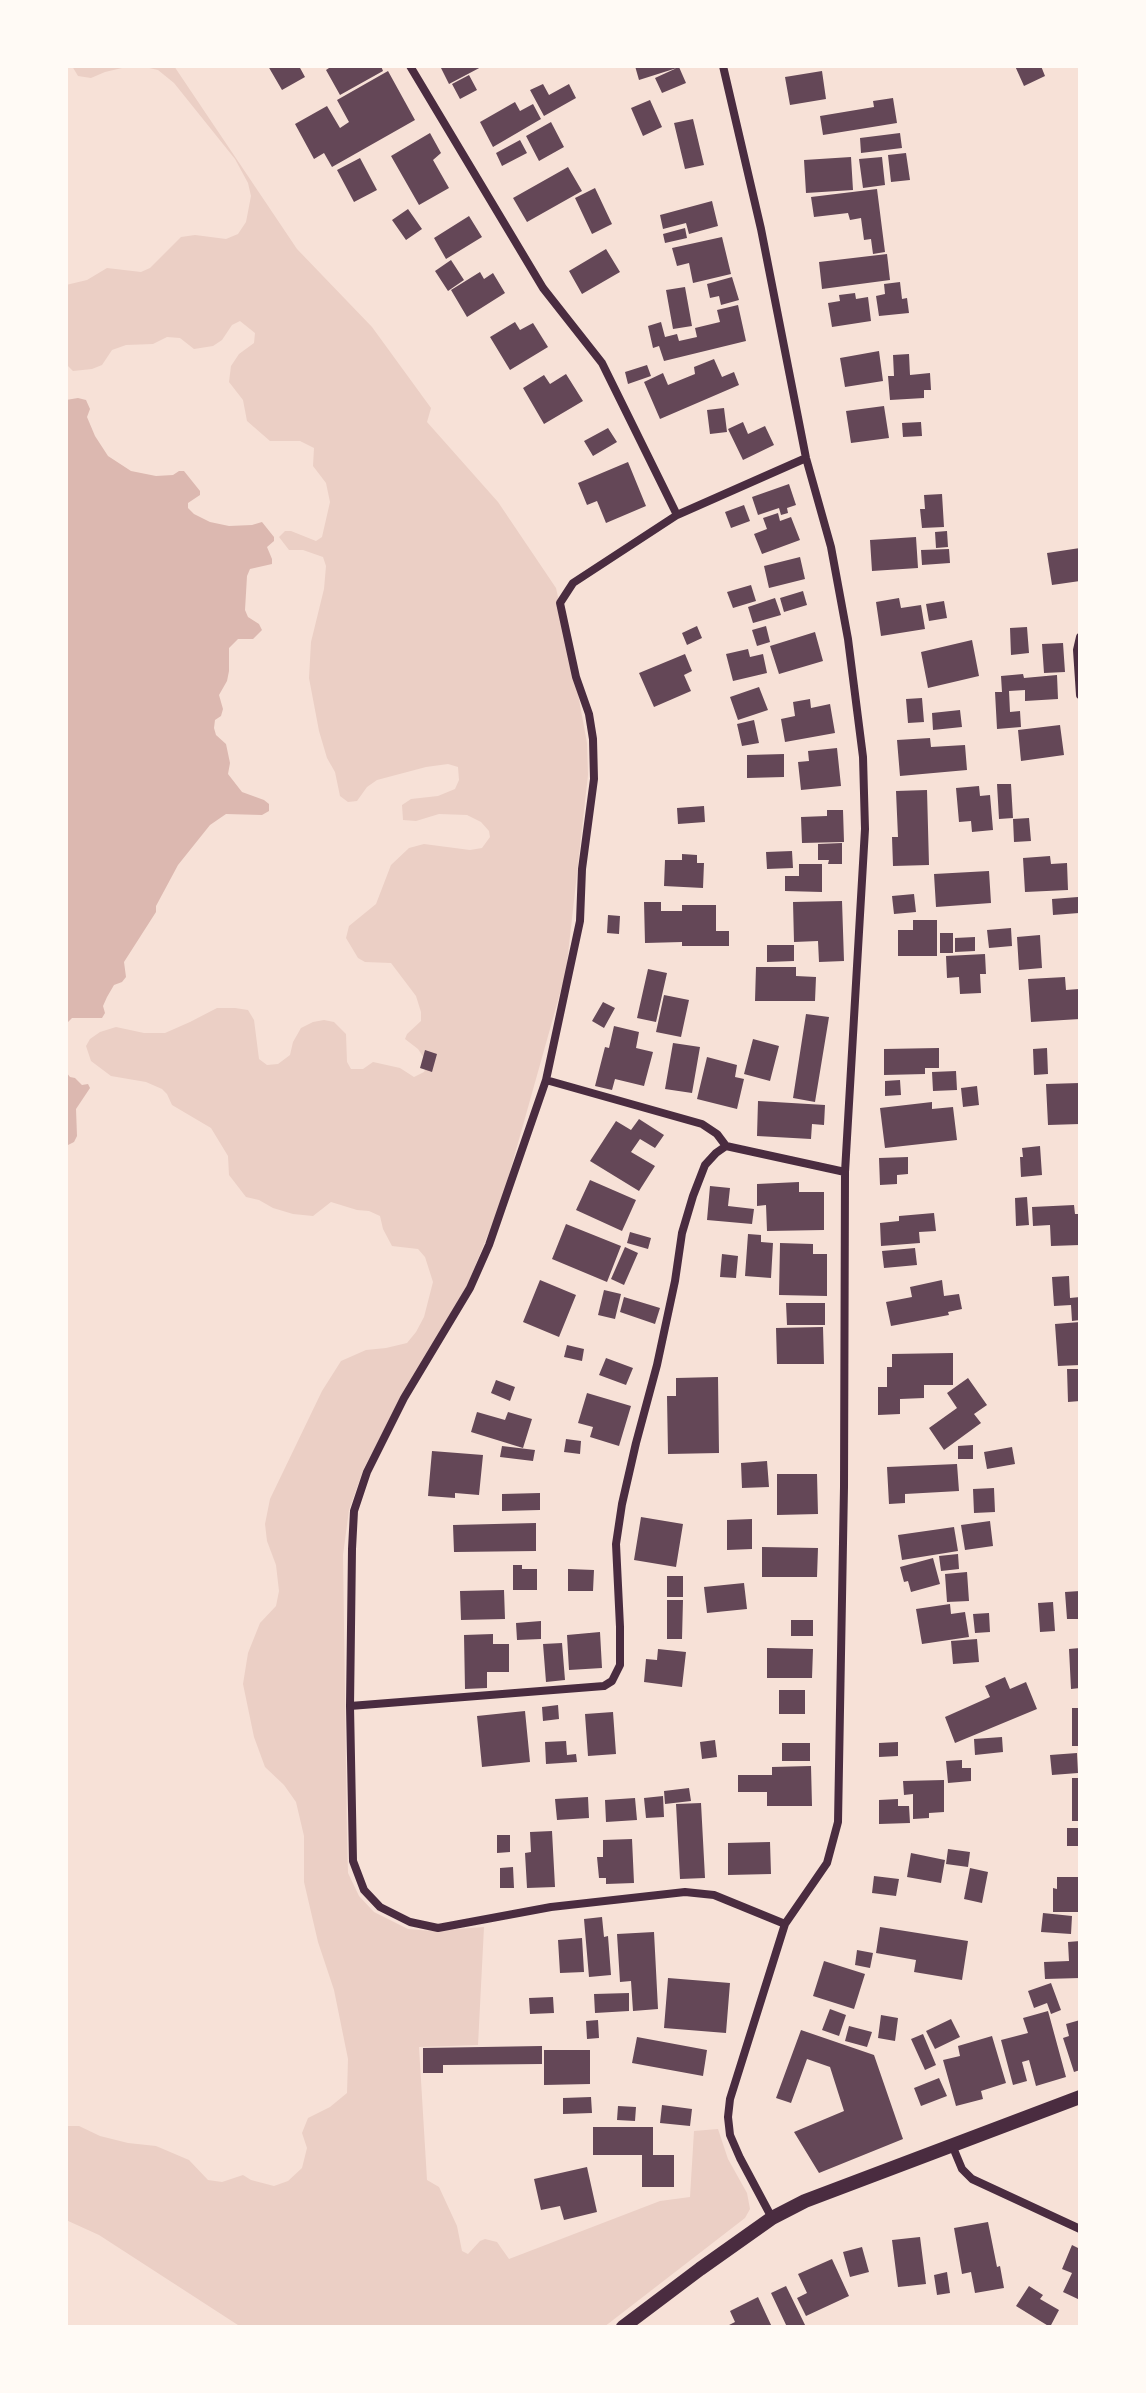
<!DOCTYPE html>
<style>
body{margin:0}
#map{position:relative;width:1146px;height:2393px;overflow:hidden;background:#f7e1d7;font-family:Arial,sans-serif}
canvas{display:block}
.frame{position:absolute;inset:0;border:68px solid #fffaf5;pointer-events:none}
</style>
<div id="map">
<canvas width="1146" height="2393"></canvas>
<div class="frame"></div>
</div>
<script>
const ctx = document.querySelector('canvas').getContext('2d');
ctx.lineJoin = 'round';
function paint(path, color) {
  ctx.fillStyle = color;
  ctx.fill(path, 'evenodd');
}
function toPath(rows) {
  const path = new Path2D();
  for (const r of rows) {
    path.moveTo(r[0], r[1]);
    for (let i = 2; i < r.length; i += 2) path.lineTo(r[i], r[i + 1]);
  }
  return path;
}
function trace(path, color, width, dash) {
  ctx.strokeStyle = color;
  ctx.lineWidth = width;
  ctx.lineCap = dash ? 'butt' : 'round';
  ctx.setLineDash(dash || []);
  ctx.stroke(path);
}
const green = toPath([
 [72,66,174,66,297,249,372,327,431,408,427,422,498,502,556,588,570,650,587,743,588,775,566,972,502,1200,467,1286,401,1398,364,1468,349,1510,343,1555,347,1838,348,1873,359,1896,374,1912,408,1929,432,1931,484,1927,478,2045,419,2047,427,2180,439,2187,457,2226,462,2251,468,2254,480,2241,485,2239,497,2242,509,2259,660,2201,690,2197,694,2131,718,2129,728,2159,747,2193,750,2209,745,2218,604,2327,241,2327,99,2235,66,2220,66,2126,79,2126,100,2136,128,2143,156,2146,189,2160,208,2180,222,2182,243,2175,251,2180,274,2186,288,2181,302,2168,307,2148,302,2133,308,2118,330,2107,347,2093,348,2059,334,1990,318,1942,304,1882,304,1836,296,1802,284,1785,265,1767,254,1737,243,1684,248,1653,260,1623,276,1606,279,1591,276,1565,267,1541,265,1524,270,1499,322,1391,341,1361,366,1350,386,1348,407,1343,416,1332,424,1317,433,1282,425,1257,418,1249,392,1246,383,1229,380,1216,369,1211,357,1210,331,1202,313,1216,293,1214,273,1208,259,1200,246,1197,229,1175,228,1156,211,1128,172,1105,167,1094,162,1089,146,1082,111,1076,91,1061,86,1046,90,1039,100,1032,116,1027,144,1033,165,1033,190,1022,217,1008,235,1008,248,1010,254,1020,259,1059,267,1065,278,1064,290,1055,293,1042,301,1028,313,1022,324,1020,334,1022,346,1034,347,1062,351,1069,363,1069,373,1062,400,1068,414,1077,424,1072,427,1066,424,1058,418,1049,405,1039,407,1034,421,1021,421,1012,416,996,391,963,365,962,358,958,346,938,349,926,376,904,391,865,409,848,424,844,470,850,482,848,490,837,489,831,481,822,467,815,439,814,416,821,403,820,402,805,411,799,438,796,455,789,459,780,458,767,448,764,426,767,377,780,367,787,357,801,348,802,340,796,335,772,327,758,319,731,309,678,311,642,324,589,326,566,323,557,303,550,289,550,279,537,285,531,291,531,316,541,322,537,330,502,326,483,313,466,314,448,300,441,270,441,247,421,243,400,229,382,231,366,239,354,254,343,255,333,240,321,232,325,222,340,213,346,194,349,180,338,167,337,153,344,126,345,112,350,102,365,92,369,73,371,66,364,66,285,87,280,107,268,141,272,150,268,181,237,195,235,226,239,238,234,246,222,251,196,248,183,235,159,174,83,158,70,145,67,122,68,105,72,91,78,78,76]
]);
const water = toPath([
 [78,398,86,400,90,409,87,417,95,436,108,456,131,471,156,476,173,475,179,471,184,471,200,491,200,495,188,503,188,508,194,514,210,522,229,526,252,525,262,522,274,537,274,541,267,547,272,559,272,564,250,569,247,576,245,610,248,617,259,624,262,630,253,639,238,639,229,648,229,671,227,681,219,695,223,709,221,716,215,720,214,728,216,735,226,744,230,763,228,774,242,792,264,800,269,804,269,811,262,815,226,814,210,825,178,865,156,906,156,912,124,962,126,977,122,982,114,985,107,997,103,1006,105,1013,102,1018,72,1018,66,1024,66,400],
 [66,1072,70,1077,75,1078,82,1085,88,1084,90,1088,76,1109,77,1136,74,1142,68,1145,66,1145]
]);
const building = toPath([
 [268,66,299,66,305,77,282,90],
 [332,66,381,66,383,71,340,95,326,70],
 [440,66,483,66,449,84],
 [635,66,680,66,680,67,639,80],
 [1015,66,1041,66,1045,76,1024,86],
 [679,67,686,83,662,93,655,78],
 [388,71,415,120,332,167,324,153,314,159,295,124,327,106,340,128,349,122,337,100],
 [822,71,826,99,790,105,785,77],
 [469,75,477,90,460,99,452,84],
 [543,84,549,95,569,84,576,98,544,116,530,90],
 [893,98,897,123,823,135,820,116,874,107,873,101],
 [650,100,662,127,643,136,631,108],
 [515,102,520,111,533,104,541,119,493,147,480,122],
 [693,119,704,165,685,169,674,123],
 [551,122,564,147,539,161,526,136],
 [430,133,441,153,433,160,449,188,419,205,391,156],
 [900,133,902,148,861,153,860,138],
 [520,140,527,153,502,166,496,153],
 [906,153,910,180,891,182,888,155],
 [851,157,853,190,806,193,804,160],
 [882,157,885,185,863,188,859,159],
 [360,158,377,190,354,202,337,170],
 [568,167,582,191,527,222,513,198],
 [595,188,612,224,592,234,575,198],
 [877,189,885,252,873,254,871,239,864,240,861,218,850,220,848,213,814,217,811,197],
 [712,201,718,226,689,234,686,223,663,229,660,215],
 [408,209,422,229,406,240,392,220],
 [469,216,482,237,446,259,434,238],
 [685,228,687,238,665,243,663,234],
 [722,237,731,274,693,283,689,263,677,266,672,248],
 [606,249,620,272,582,294,569,271],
 [887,254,890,280,822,289,819,262],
 [451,260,464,280,448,291,435,271],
 [480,272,484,279,493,273,505,293,467,317,451,290],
 [732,277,739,300,721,305,719,296,710,298,707,284],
 [900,282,902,299,907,298,909,313,879,316,876,296,885,294,884,284],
 [685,287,692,326,673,329,666,290],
 [855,293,856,299,868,297,871,321,832,327,828,303,840,301,839,295],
 [738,305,746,341,664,361,659,346,653,348,648,326,661,322,665,337,677,334,679,341,697,337,695,328,720,322,717,310],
 [515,322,520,330,533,323,548,347,510,370,490,337],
 [879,351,883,381,845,387,840,358],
 [909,354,910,375,930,373,931,390,924,390,924,398,890,400,888,376,894,376,893,355],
 [714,359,722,377,734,372,739,385,660,419,644,382,663,373,668,385,695,374,694,367],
 [647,365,651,376,628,384,625,372],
 [566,374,583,401,544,424,523,388,544,375,550,384],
 [884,406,889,438,851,443,846,411],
 [724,408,727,432,710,434,707,410],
 [743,422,748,434,765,426,774,445,743,460,728,429],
 [921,422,922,436,903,437,902,423],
 [608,428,617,442,593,456,584,441],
 [628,462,646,506,606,523,597,501,587,505,578,483],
 [789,484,796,505,787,508,788,513,781,515,779,508,758,515,752,497],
 [942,494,944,527,922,528,920,509,925,509,924,495],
 [744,505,750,521,731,528,725,512],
 [778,513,780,521,791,517,800,540,762,554,754,534,767,529,763,518],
 [947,531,948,547,936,548,935,532],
 [916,537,918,568,872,571,870,540],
 [1080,548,1080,581,1052,585,1047,553],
 [949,549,950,563,922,565,921,550],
 [800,557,805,579,769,588,764,566],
 [751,585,756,601,733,608,727,592],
 [803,591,807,605,784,612,780,598],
 [775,598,781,615,753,623,748,607],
 [899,598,901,608,921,605,925,629,881,636,876,602],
 [944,601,947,618,929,621,926,604],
 [697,626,702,638,687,645,682,633],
 [766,626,770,642,757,646,752,630],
 [1027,627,1029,653,1011,655,1010,628],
 [815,632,823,661,779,674,770,646],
 [972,640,979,676,928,688,921,652],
 [1063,643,1065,672,1044,673,1042,644],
 [748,649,750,657,763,654,767,673,733,681,726,654],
 [685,654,692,671,684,675,691,691,654,707,639,673],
 [1023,674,1024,678,1057,675,1058,699,1025,701,1025,690,1009,691,1010,712,1020,711,1021,727,997,729,995,692,1002,692,1001,676],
 [759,687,768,710,738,720,730,697],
 [922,698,924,722,908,723,906,699],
 [810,699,811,708,830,704,835,733,785,742,781,719,795,716,793,702],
 [960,710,962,727,933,730,932,713],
 [754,720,759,743,742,746,737,724],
 [1060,725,1064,755,1021,761,1018,730],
 [930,738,931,747,965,745,967,770,900,776,897,740],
 [837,748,841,786,801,790,798,762,809,761,808,751],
 [784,754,784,777,747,778,747,755],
 [997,784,1011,784,1013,818,999,819],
 [979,786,980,796,990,795,993,830,972,832,971,821,959,822,956,788],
 [927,790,929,865,893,866,892,837,898,837,896,791],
 [704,806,705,822,678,824,677,808],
 [827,810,843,810,844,842,802,843,801,817,827,816],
 [1029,818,1031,841,1014,842,1013,819],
 [842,843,842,864,828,864,829,860,818,860,818,844],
 [792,851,793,868,767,869,766,852],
 [682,854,697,855,697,863,704,863,703,888,664,886,665,860,682,860],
 [1050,856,1051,864,1067,863,1068,890,1025,892,1023,858],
 [799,864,822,864,822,892,785,891,785,876,799,876],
 [989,871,991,903,936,907,934,874],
 [914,894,916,912,894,914,892,896],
 [1078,897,1079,913,1053,915,1052,899],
 [842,901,844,961,819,962,818,941,794,942,793,902],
 [644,902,661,902,661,911,682,911,682,905,716,905,716,931,729,931,729,946,682,946,682,942,645,943],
 [608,915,620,916,619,934,607,933],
 [913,920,937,920,937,956,898,956,898,930,913,930],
 [1011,928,1012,946,989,948,987,930],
 [940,933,953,933,953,953,940,953],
 [1040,935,1042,968,1019,970,1017,937],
 [975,937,975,951,955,952,955,938],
 [767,945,794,945,794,961,767,962],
 [985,954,986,974,980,974,981,993,960,994,959,977,947,978,946,956],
 [756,967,796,967,796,976,816,977,815,1001,755,1001],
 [648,969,667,973,656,1022,637,1018],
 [1065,977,1066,990,1079,989,1080,1019,1031,1022,1028,979],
 [664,995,689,1000,681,1037,656,1032],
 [603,1002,615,1008,604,1028,592,1021],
 [806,1014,829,1017,815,1102,793,1098],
 [614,1026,639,1032,636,1048,653,1052,644,1086,615,1079,612,1090,595,1086,605,1047,609,1048],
 [753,1039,779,1046,770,1081,744,1074],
 [673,1043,700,1047,692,1093,665,1089],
 [939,1048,939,1068,925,1068,925,1074,884,1075,884,1049],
 [1047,1048,1048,1074,1034,1075,1033,1049],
 [425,1050,437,1054,432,1072,420,1068],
 [707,1057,737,1065,735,1077,744,1079,737,1109,697,1099],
 [956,1071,957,1090,933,1091,932,1072],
 [900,1080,901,1095,885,1096,885,1081],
 [1080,1083,1080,1124,1048,1125,1046,1084],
 [977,1086,979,1105,963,1107,961,1088],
 [758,1101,825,1105,824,1125,812,1124,811,1139,757,1136],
 [932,1102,932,1109,953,1107,957,1140,885,1148,880,1108],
 [639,1119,664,1135,655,1148,640,1139,631,1152,655,1166,639,1191,590,1161,616,1121,631,1130],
 [1040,1146,1042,1175,1021,1177,1020,1157,1023,1157,1022,1148],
 [908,1157,908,1174,897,1175,897,1184,880,1185,879,1158],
 [590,1180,636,1200,622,1231,576,1210],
 [799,1182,799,1192,824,1192,824,1230,767,1231,766,1205,757,1206,757,1184],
 [710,1186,730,1188,728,1206,754,1209,752,1224,707,1220],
 [1027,1197,1029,1225,1016,1226,1015,1198],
 [1074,1205,1075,1214,1080,1214,1080,1245,1051,1246,1050,1225,1033,1226,1032,1207],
 [934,1213,936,1231,919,1232,920,1243,881,1246,880,1223,899,1221,899,1216],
 [566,1224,621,1246,607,1282,552,1259],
 [630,1232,651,1238,648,1249,627,1243],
 [748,1234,761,1235,761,1242,773,1243,771,1278,745,1276],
 [780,1243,813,1244,813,1254,827,1254,827,1296,779,1295],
 [625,1247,638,1253,624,1285,611,1279],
 [915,1248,917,1265,884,1268,882,1251],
 [722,1254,738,1256,736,1278,720,1277],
 [1069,1276,1070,1298,1080,1297,1080,1320,1072,1321,1071,1305,1054,1306,1052,1277],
 [540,1280,576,1295,559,1337,523,1322],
 [942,1280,944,1296,959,1294,962,1309,948,1312,949,1315,891,1326,886,1302,912,1297,910,1287],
 [604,1290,621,1294,615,1319,598,1315],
 [624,1297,660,1308,655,1324,620,1312],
 [786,1303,825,1303,825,1325,787,1325],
 [1080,1322,1080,1365,1058,1366,1055,1324],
 [823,1327,824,1364,777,1364,776,1328],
 [567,1345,584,1349,582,1361,564,1357],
 [953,1353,953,1385,924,1385,924,1398,900,1399,900,1414,878,1415,878,1387,887,1387,887,1367,892,1367,892,1354],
 [606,1358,633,1368,626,1385,599,1375],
 [1067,1369,1080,1369,1080,1401,1068,1402],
 [718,1377,719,1453,668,1454,667,1396,676,1396,676,1378],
 [968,1378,987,1405,974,1414,981,1423,944,1450,929,1428,957,1408,947,1393],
 [496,1380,515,1387,510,1401,491,1393],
 [587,1393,631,1406,619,1446,590,1437,593,1427,578,1423],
 [477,1412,505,1420,508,1412,532,1419,523,1448,471,1432],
 [566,1439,581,1441,580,1454,564,1452],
 [973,1445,973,1459,958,1459,958,1446],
 [502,1446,535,1450,533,1461,500,1457],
 [1012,1447,1015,1464,987,1469,984,1452],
 [432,1451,483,1455,479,1495,455,1493,455,1498,428,1496],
 [767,1461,769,1487,742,1488,741,1463],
 [957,1464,959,1491,905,1494,905,1503,889,1504,887,1467],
 [777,1474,817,1474,818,1514,777,1515],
 [994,1488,995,1512,974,1513,973,1489],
 [540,1493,540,1510,502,1511,502,1494],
 [641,1517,683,1524,676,1567,634,1560],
 [752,1519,752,1549,727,1550,727,1520],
 [990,1521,993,1546,965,1550,961,1525],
 [536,1523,536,1551,454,1552,453,1525],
 [954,1527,958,1551,902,1560,898,1535],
 [762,1547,818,1548,817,1577,762,1577],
 [958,1554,959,1569,941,1571,939,1556],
 [933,1558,940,1584,911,1592,908,1581,904,1582,900,1567],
 [513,1565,522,1565,522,1569,537,1569,537,1590,513,1590],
 [568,1569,594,1570,593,1591,568,1591],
 [967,1572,969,1601,947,1602,945,1574],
 [667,1576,683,1576,683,1597,667,1597],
 [744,1583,747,1609,707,1613,704,1587],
 [504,1590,505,1619,461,1620,460,1591],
 [1080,1591,1080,1619,1067,1619,1065,1592],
 [667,1600,683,1600,682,1639,667,1639],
 [1053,1602,1055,1631,1040,1632,1038,1603],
 [950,1604,951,1614,965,1612,969,1637,922,1644,916,1609],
 [989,1613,990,1632,975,1633,973,1614],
 [791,1620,813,1620,813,1636,791,1636],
 [541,1621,541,1639,517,1640,516,1623],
 [600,1632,602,1668,569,1670,567,1635],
 [493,1634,493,1644,509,1644,509,1672,487,1672,487,1688,465,1689,464,1635],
 [977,1639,979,1662,953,1664,951,1641],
 [562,1643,565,1680,546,1682,543,1644],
 [767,1648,813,1649,812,1678,767,1678],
 [1080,1648,1080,1688,1071,1689,1069,1649],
 [658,1649,686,1652,682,1687,644,1682,646,1659,657,1660],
 [1005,1677,1010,1689,1026,1682,1037,1709,955,1743,945,1717,990,1697,985,1686],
 [779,1690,805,1690,805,1714,779,1714],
 [558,1705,559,1719,543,1721,542,1707],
 [1072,1708,1080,1708,1080,1746,1072,1746],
 [525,1711,530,1762,482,1767,477,1716],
 [613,1712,616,1754,588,1756,585,1714],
 [1002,1737,1003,1752,975,1755,974,1739],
 [715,1740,717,1757,702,1759,700,1742],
 [566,1741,567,1755,576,1754,577,1762,546,1764,545,1742],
 [898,1742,898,1756,879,1757,879,1743],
 [782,1743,810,1743,810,1761,782,1761],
 [1077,1753,1078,1773,1052,1775,1050,1755],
 [962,1760,962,1768,971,1768,971,1781,948,1783,946,1761],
 [811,1766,812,1806,767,1806,767,1792,738,1792,738,1775,772,1775,772,1767],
 [1072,1778,1080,1778,1080,1821,1072,1821],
 [944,1780,944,1812,929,1813,929,1818,913,1819,913,1794,904,1795,903,1781],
 [689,1788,691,1801,665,1804,664,1791],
 [663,1796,664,1817,646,1818,644,1798],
 [588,1797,589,1818,557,1820,555,1799],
 [635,1798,637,1820,606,1822,605,1800],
 [898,1799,898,1806,909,1806,910,1823,879,1824,879,1800],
 [701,1803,705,1878,680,1879,676,1804],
 [1067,1828,1080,1828,1080,1846,1067,1846],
 [552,1831,555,1887,527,1888,525,1853,531,1852,530,1832],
 [497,1835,510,1835,510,1852,497,1853],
 [632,1839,634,1883,606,1884,606,1878,599,1878,597,1857,603,1857,603,1840],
 [770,1842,771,1874,728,1875,728,1843],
 [948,1849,970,1852,968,1867,946,1864],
 [911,1853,945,1860,941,1883,907,1877],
 [513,1867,514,1888,500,1888,500,1868],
 [970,1868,988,1872,982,1903,964,1899],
 [874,1876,899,1879,896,1896,872,1893],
 [1057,1877,1078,1877,1080,1912,1053,1912,1053,1888,1057,1889],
 [1043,1913,1072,1916,1071,1934,1041,1932],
 [602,1917,604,1937,608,1936,611,1975,589,1977,584,1919],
 [880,1927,968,1941,962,1980,914,1972,916,1960,876,1953],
 [654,1932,658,2009,633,2011,631,1981,620,1982,617,1934],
 [582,1938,584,1972,560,1973,558,1940],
 [1080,1941,1080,1978,1045,1979,1044,1962,1069,1961,1068,1942],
 [857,1950,873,1953,870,1968,855,1965],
 [824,1961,865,1974,854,2009,813,1996],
 [668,1978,730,1983,726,2033,664,2028],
 [1051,1983,1061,2010,1051,2014,1047,2003,1034,2008,1028,1991],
 [629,1993,629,2011,595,2013,594,1994],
 [553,1997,554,2013,530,2014,529,1998],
 [830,2009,846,2015,839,2036,822,2030],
 [1048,2011,1066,2077,1036,2086,1029,2060,1022,2062,1027,2081,1013,2085,1001,2040,1028,2033,1023,2018],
 [881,2015,898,2018,895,2041,878,2038],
 [951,2019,960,2037,935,2049,926,2031],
 [598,2020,599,2038,587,2039,586,2021],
 [1080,2020,1080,2070,1074,2072,1063,2038,1069,2036,1066,2024],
 [849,2026,872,2032,867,2047,845,2041],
 [801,2030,874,2055,903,2139,819,2173,794,2132,844,2111,830,2067,807,2059,791,2103,776,2098],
 [923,2034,936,2065,925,2070,911,2039],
 [992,2036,1006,2083,981,2091,983,2099,956,2106,943,2060,960,2056,958,2046],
 [637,2037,707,2050,703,2076,632,2063],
 [542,2046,542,2064,443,2065,443,2073,423,2073,423,2048],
 [544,2050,590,2050,590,2084,544,2085],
 [939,2078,947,2096,921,2106,914,2088],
 [591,2097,592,2113,563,2114,563,2098],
 [662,2105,692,2109,690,2126,660,2123],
 [618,2106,636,2107,635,2121,617,2120],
 [593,2127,653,2127,653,2155,674,2155,674,2187,642,2187,642,2155,593,2155],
 [587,2167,597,2212,564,2220,560,2206,541,2210,534,2179],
 [988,2222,997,2267,1000,2266,1004,2288,975,2293,971,2272,962,2274,954,2228],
 [920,2237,926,2284,898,2287,892,2240],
 [1072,2245,1080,2249,1080,2300,1063,2292,1072,2273,1062,2269],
 [862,2247,869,2272,850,2277,843,2252],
 [832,2259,849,2296,806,2316,797,2298,807,2293,798,2274],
 [947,2272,950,2293,937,2295,934,2275],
 [786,2286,806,2327,787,2327,771,2293],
 [1029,2286,1043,2295,1040,2299,1059,2310,1050,2327,1016,2306],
 [758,2297,772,2327,725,2327,735,2322,730,2311]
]);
const minor = toPath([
 [410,66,543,288,602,363,677,515],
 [723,66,761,229,806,458,831,547,848,639,863,757,865,829,845,1172,844,1487,838,1822,827,1863,785,1924,730,2099,728,2117,730,2135,740,2158,772,2218],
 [1080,637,1077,650,1080,695],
 [546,1080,702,1124,717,1134,726,1146,845,1172],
 [350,1706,604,1686,612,1681,620,1665,620,1627,616,1544,622,1504,636,1443,657,1365,675,1281,682,1233,693,1196,705,1165,716,1153,726,1146],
 [785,1924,714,1895,685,1892,551,1907,438,1928,410,1922,380,1907,364,1890,353,1861,350,1706,352,1549,354,1511,367,1472,404,1398,470,1288,489,1245,546,1080,580,921,582,869,594,779,593,739,589,714,576,677,560,603,573,583,677,515,806,458],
 [952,2145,962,2169,972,2179,1080,2229]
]);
const tertiary = toPath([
 [623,2327,700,2269,772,2218,805,2201,1080,2097]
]);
paint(green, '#ebcfc5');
paint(water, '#dcb8b0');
paint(building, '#644757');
trace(minor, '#4a2c40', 8);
trace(tertiary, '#4a2c40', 14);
</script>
